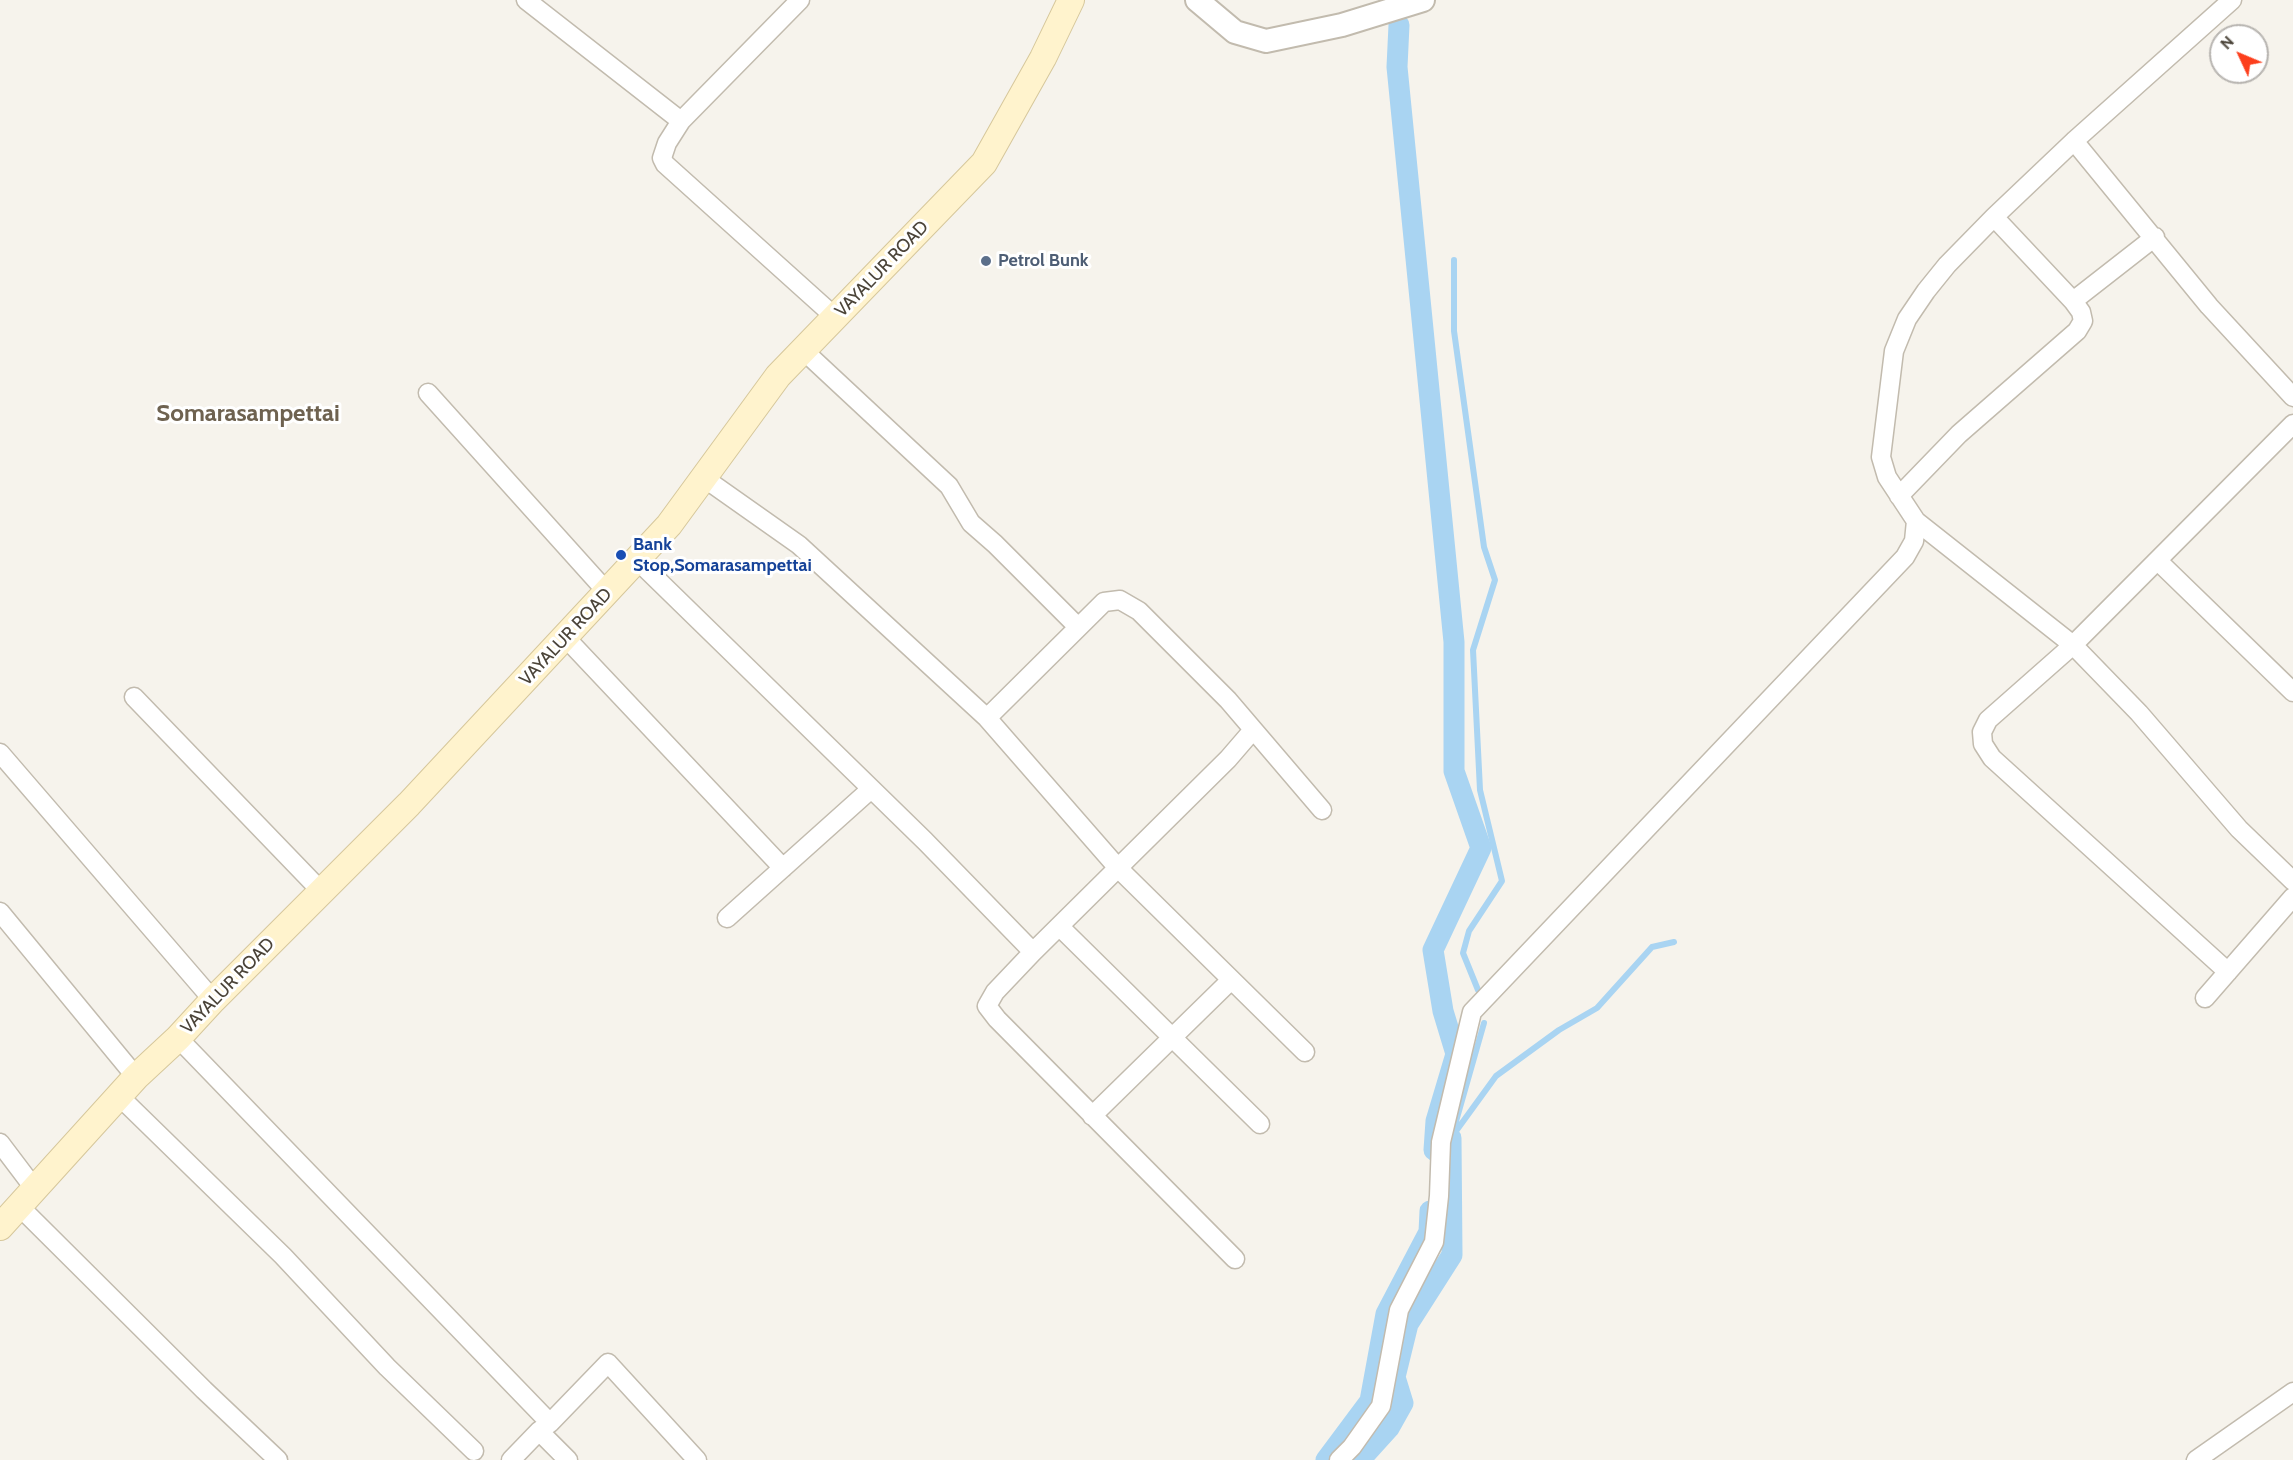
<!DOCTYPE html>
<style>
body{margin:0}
#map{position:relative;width:2293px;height:1460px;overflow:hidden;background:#f6f3ec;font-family:Cabin,sans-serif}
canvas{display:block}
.north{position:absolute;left:2209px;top:24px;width:60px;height:60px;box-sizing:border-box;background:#fff;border:2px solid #b7b4b0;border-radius:50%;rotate:314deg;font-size:16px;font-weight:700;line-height:24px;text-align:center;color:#4b4439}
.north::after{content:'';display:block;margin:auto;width:21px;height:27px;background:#fc3f1d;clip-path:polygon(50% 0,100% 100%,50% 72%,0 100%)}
</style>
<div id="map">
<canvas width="2293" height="1460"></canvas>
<div class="north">N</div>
</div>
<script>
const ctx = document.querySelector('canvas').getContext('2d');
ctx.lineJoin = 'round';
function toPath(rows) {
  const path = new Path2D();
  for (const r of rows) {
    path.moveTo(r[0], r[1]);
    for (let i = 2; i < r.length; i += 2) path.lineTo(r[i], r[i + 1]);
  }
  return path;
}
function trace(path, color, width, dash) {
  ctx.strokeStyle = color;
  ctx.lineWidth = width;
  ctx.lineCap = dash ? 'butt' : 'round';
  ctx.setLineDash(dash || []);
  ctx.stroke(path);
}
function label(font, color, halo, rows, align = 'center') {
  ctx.font = font + ' Cabin,sans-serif';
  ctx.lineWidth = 6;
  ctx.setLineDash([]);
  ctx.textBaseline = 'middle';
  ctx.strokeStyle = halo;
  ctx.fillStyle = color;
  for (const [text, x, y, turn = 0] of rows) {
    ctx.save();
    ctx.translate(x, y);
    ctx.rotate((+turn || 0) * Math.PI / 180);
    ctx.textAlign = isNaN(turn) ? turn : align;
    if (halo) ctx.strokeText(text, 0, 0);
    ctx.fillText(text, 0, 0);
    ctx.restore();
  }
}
const stream = toPath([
 [1454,260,1454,331,1484,547,1495,580,1473,650,1480,790,1502,881,1469,931,1463,953,1478,990],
 [1453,1132,1484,1023],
 [1451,1138,1496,1076,1559,1030,1597,1008,1652,947,1674,942]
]);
const canal = toPath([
 [1399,25,1397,67,1454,642,1454,771,1481,848,1433,950,1443,1011,1456,1054,1436,1121,1434,1150],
 [1326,1460,1370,1401,1386,1314,1429,1232,1430,1211],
 [1360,1460,1389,1428,1403,1403,1395,1377,1408,1324,1452,1255,1451,1138]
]);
const minor = toPath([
 [526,0,681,121],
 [800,0,681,121,667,143,662,158,665,164,835,317],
 [2074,141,2209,306,2293,397],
 [2073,301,2155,237],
 [803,350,949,486,971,523,995,544,1077,626],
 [428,393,607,592],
 [704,478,799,545,987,718,1118,868,1305,1052],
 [1899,496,1959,434,2077,331,2083,321,2081,312,2073,301,1994,217,2074,141,2232,0],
 [1916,521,2073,645,2139,713,2239,829,2293,881],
 [637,560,925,841,1033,952,1228,759,1253,730],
 [2158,561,2293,692],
 [565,637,783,868],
 [134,697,322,892],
 [987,718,1104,602,1120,600,1139,611,1228,700,1322,810],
 [0,753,213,1000],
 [0,912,136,1077],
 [727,918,871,789],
 [1060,927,1260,1124],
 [1033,952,995,992,987,1006,997,1019,1235,1259],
 [2228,972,1992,758,1983,744,1982,732,1988,720,2073,645,2293,424],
 [2205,998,2293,897],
 [178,1038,550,1423,608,1363,697,1460],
 [120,1097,283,1256,387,1367,474,1451],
 [1092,1116,1231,980],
 [0,1143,34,1188],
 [18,1205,204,1390,278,1460],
 [539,1431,568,1460],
 [511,1460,539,1431,550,1423],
 [1339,1460,1352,1447,1381,1406,1399,1310,1434,1242,1439,1196,1441,1142,1472,1012,1905,557,1914,541,1916,521,1887,477,1881,457,1894,351,1907,319,1926,291,1947,265,1994,217],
 [2196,1460,2293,1392]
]);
const tertiary = toPath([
 [1197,0,1235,32,1266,41,1342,25,1423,0]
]);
const secondary = toPath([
 [0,1227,136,1077,178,1038,213,1000,409,804,669,525,778,376,984,163,1043,58,1071,0]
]);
const markers = [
 [986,261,6,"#5c6f8a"],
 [621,555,6,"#1a4fb4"]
];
const serviceNames = [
 ["Petrol Bunk",998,261]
];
const streetNames = [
 ["VAYALUR ROAD",882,269,-46],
 ["VAYALUR ROAD",566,637,-47],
 ["VAYALUR ROAD",228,986,-46]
];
const transitNames = [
 ["Bank",633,545],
 ["Stop,Somarasampettai",633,566]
];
const districtNames = [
 ["Somarasampettai",248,414]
];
trace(stream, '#a9d4f2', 6);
trace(canal, '#a9d4f2', 21);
trace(minor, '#c2bbae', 21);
trace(tertiary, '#c2bbae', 26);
trace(secondary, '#d6c79b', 28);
trace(minor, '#fff', 18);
trace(tertiary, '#fff', 22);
trace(secondary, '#fff3cd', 26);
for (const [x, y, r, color] of markers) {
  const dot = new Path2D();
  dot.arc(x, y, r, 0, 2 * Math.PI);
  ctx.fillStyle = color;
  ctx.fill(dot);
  trace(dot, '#fff', 2);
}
label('bold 18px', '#4e5e75', '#fff', serviceNames, 'left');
label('18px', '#4b4439', '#fff', streetNames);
label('bold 18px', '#164399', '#fff', transitNames, 'left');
label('bold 24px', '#6e6250', '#fff', districtNames);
</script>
